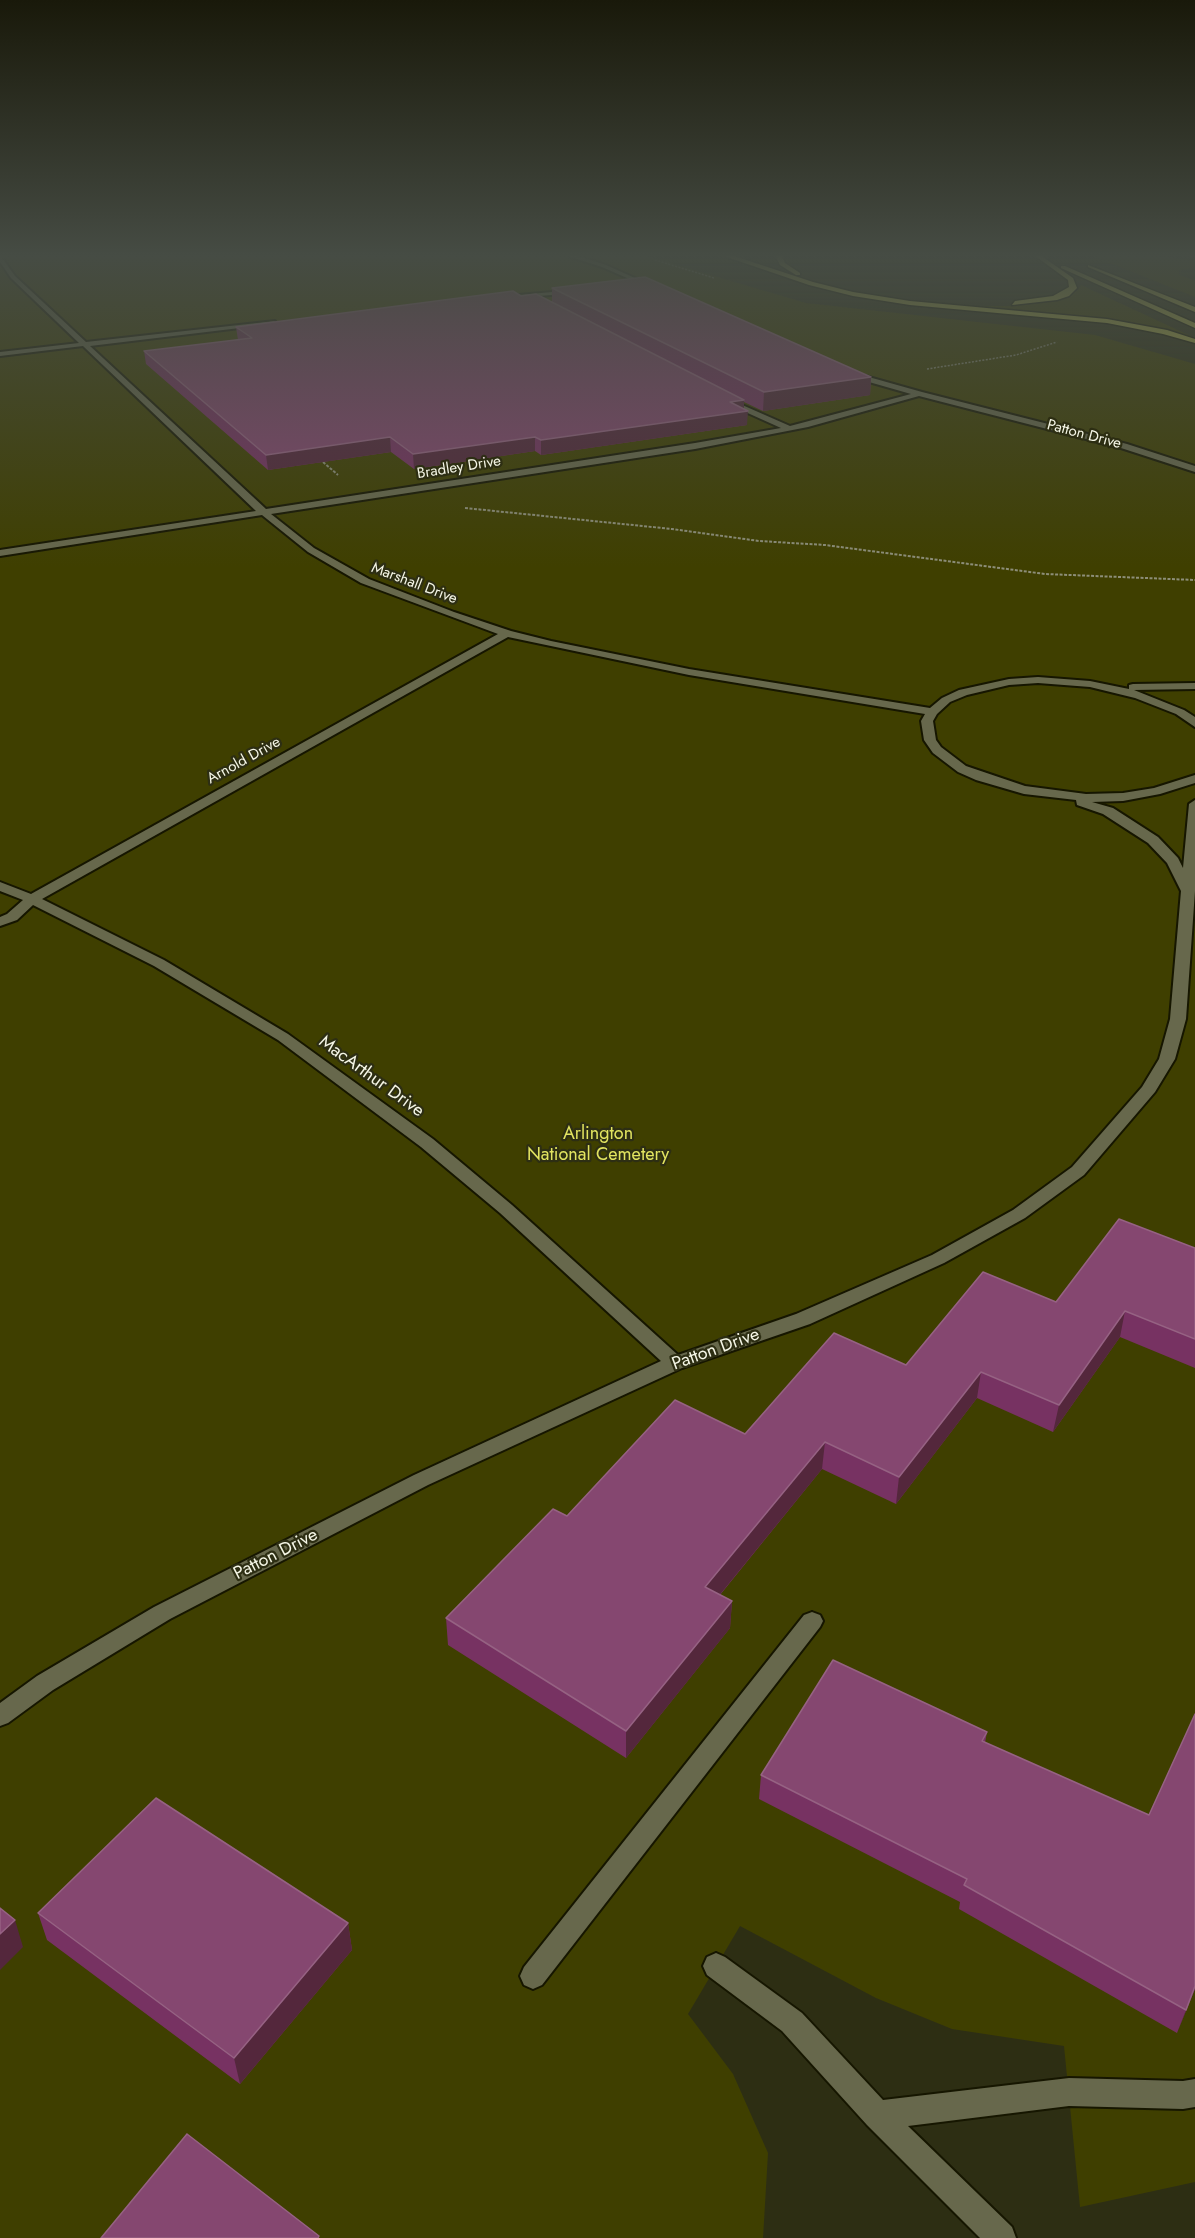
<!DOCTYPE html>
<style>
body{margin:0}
canvas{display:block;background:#2d2e13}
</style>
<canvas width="1195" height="2238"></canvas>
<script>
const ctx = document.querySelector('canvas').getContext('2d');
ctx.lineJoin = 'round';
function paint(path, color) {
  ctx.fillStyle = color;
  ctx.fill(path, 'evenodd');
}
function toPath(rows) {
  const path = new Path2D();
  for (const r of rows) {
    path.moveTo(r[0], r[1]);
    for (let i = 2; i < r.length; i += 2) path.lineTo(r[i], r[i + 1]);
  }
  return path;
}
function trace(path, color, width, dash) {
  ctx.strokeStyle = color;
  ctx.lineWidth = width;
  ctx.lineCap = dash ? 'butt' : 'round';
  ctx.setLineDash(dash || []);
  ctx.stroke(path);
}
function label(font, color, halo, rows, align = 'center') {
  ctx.font = font + ' Jost,sans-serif';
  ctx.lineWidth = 4.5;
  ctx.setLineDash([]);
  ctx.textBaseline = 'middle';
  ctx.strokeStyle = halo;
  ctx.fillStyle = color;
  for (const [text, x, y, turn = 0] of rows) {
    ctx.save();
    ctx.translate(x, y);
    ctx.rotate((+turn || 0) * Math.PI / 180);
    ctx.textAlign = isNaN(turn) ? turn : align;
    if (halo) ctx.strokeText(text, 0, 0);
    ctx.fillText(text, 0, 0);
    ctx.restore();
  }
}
const green = toPath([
 [0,255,643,255,806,303,1095,335,1195,364,1195,2182,1080,2207,1064,2046,952,2029,876,1998,740,1926,688,2014,733,2074,768,2153,763,2238,0,2238],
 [1090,255,1143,255,1195,260,1195,267,1177,271,1181,272,1178,274,1195,281,1195,297],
 [1081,285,1195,338,1148,326,1094,317,965,306,1007,306,1055,301,1077,291]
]);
const pathFar1 = toPath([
 [655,260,714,278],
 [927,369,1016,355,1057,342]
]);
const path = toPath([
 [323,462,338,475],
 [465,508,672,529,759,541,825,545,1045,574,1195,580]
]);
const service = toPath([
 [0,255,15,276,86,342,275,321,273,324,90,346,266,509,695,443,781,428,721,401,720,399,724,397,790,426,911,394,848,376,847,374,851,372,922,392,1127,444,1195,466,1195,472,1121,448,919,396,808,427,695,449,271,514,314,548,369,579,454,612,511,631,551,641,689,669,930,708,942,698,959,690,1009,679,1038,677,1090,681,1129,689,1129,685,1133,684,1195,683,1195,689,1134,690,1184,710,1195,717,1195,727,1176,714,1135,698,1090,687,1038,683,1009,685,967,695,950,702,937,714,933,721,936,740,941,747,966,766,1025,786,1086,794,1123,793,1154,788,1195,775,1195,783,1160,794,1123,801,1092,802,1113,808,1158,837,1178,858,1183,868,1189,804,1195,800,1195,891,1186,1019,1175,1059,1155,1092,1084,1175,1025,1218,944,1263,810,1324,682,1368,428,1485,170,1619,53,1690,8,1723,0,1726,0,1703,37,1676,154,1607,414,1475,661,1361,500,1213,421,1147,278,1040,154,966,33,905,17,920,0,926,0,917,7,914,23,900,0,891,0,882,31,894,498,634,361,583,308,552,262,515,0,556,0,550,256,511,83,346,0,356,0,352,79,343,11,278,0,262,0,255],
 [508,637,689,675,925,714,921,721,924,740,933,753,958,772,976,780,1024,794,1076,800,1077,805,1103,814,1148,843,1167,863,1181,891,1170,1019,1159,1059,1142,1087,1072,1167,1013,1210,932,1255,796,1314,678,1355,512,1205,433,1139,288,1034,164,960,42,899,508,637],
 [565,255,575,255,606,265,657,288,652,289,602,267,565,255],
 [575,290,577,293,499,299,496,297,575,290],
 [812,1612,820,1615,823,1621,820,1627,542,1985,533,1989,524,1985,520,1976,524,1967,804,1615,812,1612],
 [716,1953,725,1957,802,2013,883,2100,1069,2078,1183,2081,1195,2079,1195,2107,1183,2109,1069,2106,908,2126,1012,2227,1016,2238,980,2238,867,2125,782,2031,707,1975,703,1966,707,1957,716,1953]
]);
const tertiary = toPath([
 [1188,255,1195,255,1195,257,1191,257,1188,255]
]);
const motorway = toPath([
 [721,255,731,255,813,282,853,292,910,301,1107,319,1167,330,1195,339,1195,343,1163,334,1107,323,910,305,853,296,809,285,721,255],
 [775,255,781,255,785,263,800,273,800,275,796,275,780,265,775,255],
 [1034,255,1040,255,1073,278,1077,288,1069,296,1057,300,1012,305,1015,301,1053,296,1069,287,1068,280,1034,255],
 [1088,265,1195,307,1195,312,1088,267,1088,265],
 [1061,266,1065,266,1195,323,1195,328,1061,268,1061,266]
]);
const wall = toPath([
 [552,288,871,377,870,395,763,411,744,402,744,408,747,425,541,455,535,451,414,469,391,452,268,470,146,364,144,351,238,340,236,327,521,296,552,302],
 [1195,1248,1195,1368,1120,1337,1053,1432,977,1398,896,1504,822,1469,720,1595,732,1601,730,1628,626,1758,448,1645,446,1618,567,1516,745,1434,1056,1302],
 [1195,1714,1195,1989,1177,2033,959,1909,960,1902,759,1799,761,1775,987,1732,985,1743,1149,1815],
 [38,1913,348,1923,352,1950,240,2084,47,1940]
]);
const shadedWall = toPath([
 [871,377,870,395,763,411,764,392],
 [744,400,744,411,748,411,747,425,541,455,541,440,730,402],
 [390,437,391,452,268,470,266,455],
 [535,437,535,451,414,469,413,454],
 [1125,1311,1120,1337,1053,1432,1059,1405],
 [981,1372,977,1398,896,1504,899,1477],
 [825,1442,822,1469,704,1614,705,1587],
 [732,1601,730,1628,626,1758,626,1731],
 [15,1920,23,1947,0,1970,0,1934],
 [348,1923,352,1950,240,2084,234,2058],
 [1195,1986,1195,1989,1177,2033,1186,2010]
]);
const building = toPath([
 [645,277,871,377,764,392,552,288,645,277],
 [513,291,521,296,536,294,744,400,730,402,748,411,541,440,535,437,413,454,390,437,266,455,144,351,252,338,236,327,513,291],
 [1119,1219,1195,1248,1195,1339,1125,1311,1059,1405,981,1372,899,1477,825,1442,705,1587,732,1601,626,1731,446,1618,553,1509,567,1516,675,1400,745,1434,834,1333,906,1365,983,1272,1056,1302,1119,1219],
 [833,1660,987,1732,982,1741,1149,1815,1195,1714,1195,1986,1186,2010,964,1885,967,1879,761,1775,833,1660],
 [156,1798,348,1923,234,2058,38,1913,156,1798],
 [0,1908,15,1920,0,1934,0,1908],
 [187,2134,319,2236,318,2238,101,2238,187,2134]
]);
const farStreetnames = [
 ["Patton Drive",1084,435,15],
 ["Bradley Drive",459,468,-9],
 ["Marshall Drive",414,584,21],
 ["Arnold Drive",244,761,-29]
];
const streetNames = [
 ["MacArthur Drive",371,1077,36],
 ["Patton Drive",716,1350,-20],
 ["Patton Drive",276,1555,-27]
];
const parkNames = [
 ["Arlington",598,1135],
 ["National Cemetery",598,1156]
];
paint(green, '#3f3f00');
trace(service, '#161600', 4);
trace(tertiary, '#161600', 4);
trace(motorway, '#161600', 3);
trace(pathFar1, '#8d8e78', 1.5, [2, 1.5]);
trace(path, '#8d8e78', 2, [3, 1.5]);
paint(service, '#67684c');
paint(tertiary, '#67684c');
paint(motorway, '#babb4a');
paint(wall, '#773262');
paint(shadedWall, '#54273c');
paint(building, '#854770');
trace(building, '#966283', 1.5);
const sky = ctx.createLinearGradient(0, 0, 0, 568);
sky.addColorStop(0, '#19190a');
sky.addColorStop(0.45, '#464c44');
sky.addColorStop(1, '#464c4400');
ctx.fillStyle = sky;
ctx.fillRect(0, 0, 1195, 568);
label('15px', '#f5f6e6', '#2d2e13', farStreetnames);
label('18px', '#f5f6e6', '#2d2e13', streetNames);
label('18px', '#e2e460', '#2d2e13', parkNames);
</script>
